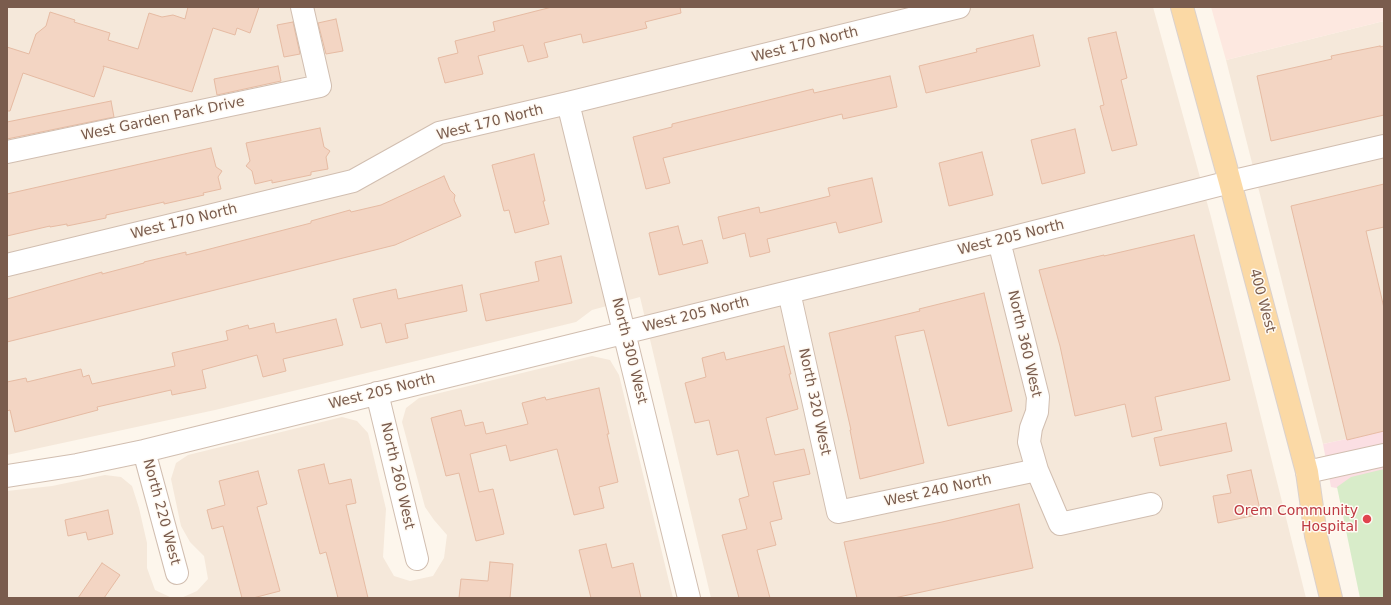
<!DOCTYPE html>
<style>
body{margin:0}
#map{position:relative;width:1391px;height:605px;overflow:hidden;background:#fdf6ec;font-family:"DejaVu Sans",sans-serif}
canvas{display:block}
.frame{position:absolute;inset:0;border:8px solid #7a5c4d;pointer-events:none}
</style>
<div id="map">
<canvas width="1391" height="605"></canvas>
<div class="frame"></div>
</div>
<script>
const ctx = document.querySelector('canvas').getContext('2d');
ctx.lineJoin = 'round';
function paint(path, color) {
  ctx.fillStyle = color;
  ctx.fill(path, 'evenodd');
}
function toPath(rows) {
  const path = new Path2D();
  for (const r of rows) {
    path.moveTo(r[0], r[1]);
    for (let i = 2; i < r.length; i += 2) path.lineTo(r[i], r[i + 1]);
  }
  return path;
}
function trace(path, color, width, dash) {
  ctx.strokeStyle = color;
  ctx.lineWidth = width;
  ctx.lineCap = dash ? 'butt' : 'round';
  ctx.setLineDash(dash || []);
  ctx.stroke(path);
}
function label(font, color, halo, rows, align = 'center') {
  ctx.font = font + ' "DejaVu Sans",sans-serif';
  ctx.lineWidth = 3;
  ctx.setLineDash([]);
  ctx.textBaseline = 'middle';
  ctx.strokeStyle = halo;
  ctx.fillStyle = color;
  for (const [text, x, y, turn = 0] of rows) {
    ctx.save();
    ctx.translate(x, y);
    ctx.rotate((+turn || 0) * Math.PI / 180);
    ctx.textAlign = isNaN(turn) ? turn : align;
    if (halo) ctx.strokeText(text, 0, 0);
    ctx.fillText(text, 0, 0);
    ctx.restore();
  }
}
const residential = toPath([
 [7,7,1153,7,1211,217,1306,598,711,598,640,297,592,310,576,322,215,410,7,455],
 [1384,21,1384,431,1323,444,1226,60],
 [592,356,610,360,619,375,673,598,181,598,197,591,208,579,204,556,190,542,181,526,171,479,176,463,188,455,342,417,357,421,368,433,386,509,383,557,394,576,410,581,433,576,444,558,447,535,434,520,425,507,402,422,406,408,419,398],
 [105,475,121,477,132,486,139,508,147,543,147,568,155,590,172,598,7,598,7,491,52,486]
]);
const commercial = toPath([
 [1211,7,1384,7,1384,21,1226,60]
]);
const medical = toPath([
 [1384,431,1384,598,1342,489,1331,487,1323,444]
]);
const green = toPath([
 [1384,469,1384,598,1360,598,1337,487,1351,477]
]);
const building = toPath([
 [188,7,259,7,250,33,237,28,235,35,213,28,192,92,103,66,104,68,94,97,23,73,10,111,7,111,7,47,29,54,36,34,46,26,50,12,75,20,74,22,110,33,108,40,138,49,149,13,162,17,173,15,185,19,188,7],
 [552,7,680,7,681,13,645,22,647,28,583,43,581,34,544,43,548,57,528,62,523,45,478,56,483,74,445,83,438,58,458,53,455,41,495,31,493,22,552,7],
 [336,19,343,51,326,54,318,23,336,19],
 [293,22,300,54,284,57,277,25,293,22],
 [1116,32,1127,78,1121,80,1137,145,1112,151,1100,106,1104,105,1088,38,1116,32],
 [1033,35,1040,66,926,93,919,66,977,52,976,49,1033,35],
 [1380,46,1380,47,1384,46,1384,115,1271,141,1257,76,1332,59,1331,56,1380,46],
 [278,66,281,81,217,95,214,79,278,66],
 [890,76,897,107,843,119,842,114,663,158,670,183,646,189,633,137,672,127,672,124,813,89,814,93,890,76],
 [111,101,114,117,7,139,7,122,111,101],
 [320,128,324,147,330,151,326,157,328,169,311,172,311,175,272,183,272,180,255,184,252,171,246,166,250,161,246,143,320,128],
 [1075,129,1085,173,1042,184,1031,140,1075,129],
 [211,148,216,167,222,171,218,177,221,189,203,193,204,195,164,204,164,202,106,215,106,218,67,226,67,224,50,227,50,226,7,236,7,194,211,148],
 [982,152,993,195,949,206,939,163,982,152],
 [534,154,545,201,543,201,549,224,515,233,509,210,504,211,492,165,534,154],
 [444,176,450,190,455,195,454,200,461,216,395,245,7,342,7,299,102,272,102,274,144,263,144,262,186,252,186,255,202,251,311,223,311,221,350,210,351,212,381,205,444,176],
 [872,178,882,222,839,233,836,222,767,239,770,252,750,257,745,233,723,239,718,217,759,207,760,213,830,196,828,188,872,178],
 [1384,184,1384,227,1366,231,1384,308,1384,431,1347,440,1291,206,1384,184],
 [678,226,683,245,702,240,708,263,659,275,649,233,678,226],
 [1194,235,1230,380,1155,397,1162,430,1132,437,1125,404,1075,416,1060,346,1039,270,1104,255,1104,256,1194,235],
 [561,256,572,303,486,321,480,294,539,281,535,262,561,256],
 [462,285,467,311,405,324,408,338,386,343,381,323,361,328,353,299,396,289,398,299,462,285],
 [984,293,1012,411,948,426,924,330,895,336,924,463,860,479,850,430,851,430,829,333,920,311,919,309,984,293],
 [336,319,343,345,283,359,286,371,263,377,257,355,202,370,206,388,172,395,171,390,97,407,98,410,15,432,10,410,7,411,7,382,26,378,27,382,81,369,83,377,89,375,92,384,175,366,172,353,228,340,226,331,248,325,249,329,274,323,276,333,336,319],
 [784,346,791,374,789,374,798,409,766,418,775,455,804,449,810,474,773,482,782,519,770,522,776,545,757,550,770,598,739,598,722,535,747,529,739,499,749,496,738,450,717,455,709,420,695,423,685,383,706,377,702,358,724,352,726,360,784,346],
 [599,388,609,434,607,434,618,482,599,487,604,508,574,515,557,449,510,461,506,445,470,454,479,492,493,489,504,534,476,541,459,473,446,476,431,418,461,410,465,426,483,422,486,434,528,424,522,403,545,397,546,400,599,388],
 [1226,423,1232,451,1160,466,1154,438,1226,423],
 [324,464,329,484,351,479,356,503,346,505,368,598,338,598,326,552,320,554,298,470,324,464],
 [1251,470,1261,514,1218,523,1213,496,1231,493,1227,475,1251,470],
 [258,471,267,504,257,507,280,591,253,598,242,598,223,526,212,529,207,510,225,505,219,481,258,471],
 [1019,504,1033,568,894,598,857,598,844,542,942,522,1019,504],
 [108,510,113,534,88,540,86,532,68,536,65,520,108,510],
 [606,544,612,568,633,563,641,598,591,598,579,550,606,544],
 [490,562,513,564,510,598,459,598,461,579,488,581,490,562],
 [102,563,120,575,104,598,78,598,102,563]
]);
const minor = toPath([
 [568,103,689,598],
 [7,152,320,86,302,7],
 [999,241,1038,397,1037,412,1031,428,1029,442,1037,470,1060,524,1151,504],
 [7,265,353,181,439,133,568,103,959,7],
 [789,292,838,512,1037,470],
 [377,393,417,559],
 [144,451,177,573],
 [1307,472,1384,455],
 [7,476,77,465,144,451,789,292,999,241,1230,182,1384,146]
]);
const major = toPath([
 [1182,7,1230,182,1307,472,1316,536,1331,598]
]);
const markers = [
 [1367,519,5,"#e0444e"]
];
const streetNames = [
 ["West 170 North",805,45,-14],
 ["West Garden Park Drive",163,119,-12],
 ["West 170 North",490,123,-14],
 ["West 170 North",184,222,-14],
 ["West 205 North",1011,238,-14],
 ["400 West",1262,301,75],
 ["West 205 North",696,315,-14],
 ["North 360 West",1024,344,77],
 ["North 300 West",629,351,76],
 ["West 205 North",382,392,-14],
 ["North 320 West",814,402,78],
 ["North 260 West",397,476,77],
 ["West 240 North",938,491,-12],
 ["North 220 West",161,512,75]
];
const healthNames = [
 ["Orem Community",1358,511],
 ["Hospital",1358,527]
];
paint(residential, '#f5e8da');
paint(commercial, '#fde8e0');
paint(medical, '#fbdfe3');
paint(green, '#d8ecc9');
paint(building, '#f3d5c3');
trace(building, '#e6bba3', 1);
trace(minor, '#d1beb0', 24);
trace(major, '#dad1cd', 24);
trace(minor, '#fff', 22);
trace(major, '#fbd9a5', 22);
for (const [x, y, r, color] of markers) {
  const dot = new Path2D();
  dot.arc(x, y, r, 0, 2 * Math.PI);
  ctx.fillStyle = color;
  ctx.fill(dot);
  trace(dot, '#fffaf3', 1.5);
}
label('14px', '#7a5c4d', '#fffaf3', streetNames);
label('14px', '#be3a42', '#fffaf3', healthNames, 'right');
</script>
